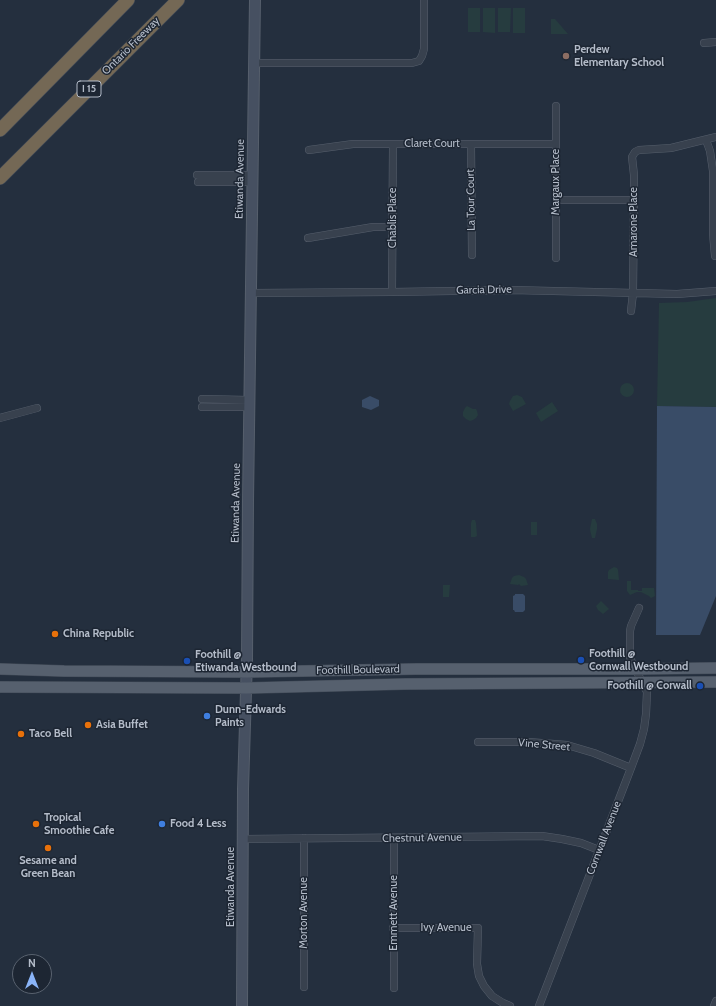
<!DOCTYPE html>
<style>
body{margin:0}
#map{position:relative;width:716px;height:1006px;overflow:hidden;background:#242f3e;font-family:Cabin,sans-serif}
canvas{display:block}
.north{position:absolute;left:12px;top:954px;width:40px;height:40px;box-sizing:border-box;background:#1d2633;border:1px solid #59626f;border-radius:50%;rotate:0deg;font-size:11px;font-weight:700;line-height:16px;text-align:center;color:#b4bcc9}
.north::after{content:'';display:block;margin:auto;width:14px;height:18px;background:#8ab4f8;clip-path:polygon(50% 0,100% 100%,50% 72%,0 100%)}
</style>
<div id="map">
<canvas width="716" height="1006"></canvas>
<div class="north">N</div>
</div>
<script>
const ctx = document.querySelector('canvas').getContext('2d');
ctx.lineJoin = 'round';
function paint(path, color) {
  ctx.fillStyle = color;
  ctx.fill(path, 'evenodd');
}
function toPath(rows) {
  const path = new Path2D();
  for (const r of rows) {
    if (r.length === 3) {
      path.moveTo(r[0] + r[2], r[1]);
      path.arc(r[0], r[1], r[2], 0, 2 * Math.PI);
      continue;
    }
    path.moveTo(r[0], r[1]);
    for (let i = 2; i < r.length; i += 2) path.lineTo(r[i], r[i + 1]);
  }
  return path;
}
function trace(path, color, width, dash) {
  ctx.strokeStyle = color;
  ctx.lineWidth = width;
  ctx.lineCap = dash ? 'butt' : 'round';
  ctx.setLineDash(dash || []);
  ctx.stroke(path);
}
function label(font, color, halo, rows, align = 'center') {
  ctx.font = font + ' Cabin,sans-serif';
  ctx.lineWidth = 3;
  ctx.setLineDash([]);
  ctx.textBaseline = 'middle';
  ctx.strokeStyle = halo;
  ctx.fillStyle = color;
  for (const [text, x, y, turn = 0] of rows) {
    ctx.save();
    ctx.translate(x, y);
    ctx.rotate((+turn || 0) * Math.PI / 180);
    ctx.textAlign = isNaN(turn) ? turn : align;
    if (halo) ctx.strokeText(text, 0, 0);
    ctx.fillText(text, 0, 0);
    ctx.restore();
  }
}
const green = toPath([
 [468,8,480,8,480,32,468,32],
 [483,8,495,8,495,33,483,32],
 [498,8,511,8,510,32,498,32],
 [513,8,525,8,525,33,513,33],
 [551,19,555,19,568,34,551,34],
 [716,298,716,407,657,406,659,303,687,302],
 [627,390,7],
 [517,395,522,397,526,404,513,411,509,404,510,401,513,396],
 [552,402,558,411,541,422,536,413],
 [467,406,473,409,476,409,477,411,478,415,476,418,473,420,470,421,466,419,463,416,463,412,465,408],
 [592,519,595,519,597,524,597,529,595,538,592,538,591,534,590,529],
 [472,520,475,520,476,523,477,536,475,537,471,537,471,523],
 [531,522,537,522,537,535,531,535],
 [614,567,617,568,618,570,619,580,608,579,608,572,609,570],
 [519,575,524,577,526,579,528,585,521,586,519,584,518,585,510,584,512,578,514,576],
 [627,581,631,581,631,590,638,590,638,591,642,591,642,588,654,588,655,596,651,598,649,596,641,592,637,592,630,595,627,591],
 [443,585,450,585,449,597,443,597],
 [601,601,609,609,603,614,598,610,596,606]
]);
const water = toPath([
 [370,396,379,400,379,406,371,410,362,407,362,400],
 [657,406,716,407,716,596,700,635,656,635],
 [515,594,523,594,525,596,525,610,523,612,515,612,514,610,513,610,513,596,515,595]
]);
const street = toPath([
 [704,43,716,42],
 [254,63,412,63,419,61,422,56,424,49,424,0],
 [706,140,710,151,713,171,713,234,715,256],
 [471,144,472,255],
 [309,150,353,144,556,144],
 [197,175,252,175],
 [198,182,252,182],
 [556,200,634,200],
 [308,238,373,227,393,227],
 [556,258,556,106],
 [392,292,393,144],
 [251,293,392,292,512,290,677,294,716,291],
 [631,311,633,293,634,200,634,175,632,157,635,152,639,150,671,148,716,137],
 [202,399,249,400],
 [202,407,249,407],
 [0,418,37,408],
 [478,742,529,742,567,745,594,753,631,768],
 [304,838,304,987],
 [243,839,542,836,562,839,581,843,599,850],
 [393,928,478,928,477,964,479,976,484,986,492,996,503,1003,510,1006],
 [394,988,394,838],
 [539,1006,631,768,640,744,644,729,646,714,647,692,630,658,630,631,631,626,639,608],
 [714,1006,716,1001]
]);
const secondary = toPath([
 [242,1006,243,789,247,659,248,501,255,0]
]);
const primary = toPath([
 [0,669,64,671,247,672,416,669,635,669,716,668],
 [0,687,247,688,405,684,716,682]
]);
const highway = toPath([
 [0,130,128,0],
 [0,178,178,0]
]);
const markers = [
 [566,56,4,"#8d6e63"],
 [55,634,4,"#e8710a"],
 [581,660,4,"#1a4fb4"],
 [187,661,4,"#1a4fb4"],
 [700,686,4,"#1a4fb4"],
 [207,716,4,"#3f7fe0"],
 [88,725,4,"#e8710a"],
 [21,734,4,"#e8710a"],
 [36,824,4,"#e8710a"],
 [162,824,4,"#3f7fe0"],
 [48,848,4,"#e8710a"]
];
const shields = [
 [89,89,24]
];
const shieldNames = [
 ["I 15",89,89]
];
const streetNames = [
 ["Ontario Freeway",131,46,-45],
 ["Claret Court",432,144],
 ["Etiwanda Avenue",240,179,-89],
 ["Margaux Place",556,182,-90],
 ["La Tour Court",471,200,-91],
 ["Chablis Place",393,218,-90],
 ["Amarone Place",634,222,-90],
 ["Garcia Drive",484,290,-1],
 ["Etiwanda Avenue",236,503,-89],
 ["Foothill Boulevard",358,670,-1],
 ["Vine Street",544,745,5],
 ["Chestnut Avenue",422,838,-1],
 ["Cornwall Avenue",604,838,-69],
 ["Etiwanda Avenue",231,887,-90],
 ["Morton Avenue",304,913,-90],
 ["Emmett Avenue",394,913,-90],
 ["Ivy Avenue",446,928]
];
const poiNames = [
 ["Perdew",574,50],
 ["Elementary School",574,63],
 ["China Republic",63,634],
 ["Foothill @",589,654],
 ["Cornwall Westbound",589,667],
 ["Foothill @",195,655],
 ["Etiwanda Westbound",195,668],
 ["Foothill @ Corwall",692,686,"right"],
 ["Dunn-Edwards",215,710],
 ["Paints",215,723],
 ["Asia Buffet",96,725],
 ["Taco Bell",29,734],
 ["Tropical",44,818],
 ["Smoothie Cafe",44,831],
 ["Food 4 Less",170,824],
 ["Sesame and",48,861,"center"],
 ["Green Bean",48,874,"center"]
];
paint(green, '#263c3f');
paint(water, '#394c67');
trace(street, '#565f6c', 8);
trace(secondary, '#565f6c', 12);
trace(primary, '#414a57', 12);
trace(highway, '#434c59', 14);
trace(street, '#38414e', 7);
trace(secondary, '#465061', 10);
trace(primary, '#56606e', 11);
trace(highway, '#746855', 13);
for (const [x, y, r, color] of markers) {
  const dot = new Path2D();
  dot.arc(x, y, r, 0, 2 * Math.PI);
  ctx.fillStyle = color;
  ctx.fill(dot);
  trace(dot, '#1d2633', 1.5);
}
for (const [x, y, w] of shields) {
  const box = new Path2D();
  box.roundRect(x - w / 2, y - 8, w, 16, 3);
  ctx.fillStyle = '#1d2633';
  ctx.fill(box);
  trace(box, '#b4bcc9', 1);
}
label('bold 10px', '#b4bcc9', null, shieldNames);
label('11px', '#b4bcc9', '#1d2633', streetNames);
label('bold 11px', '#b4bcc9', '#1d2633', poiNames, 'left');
</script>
